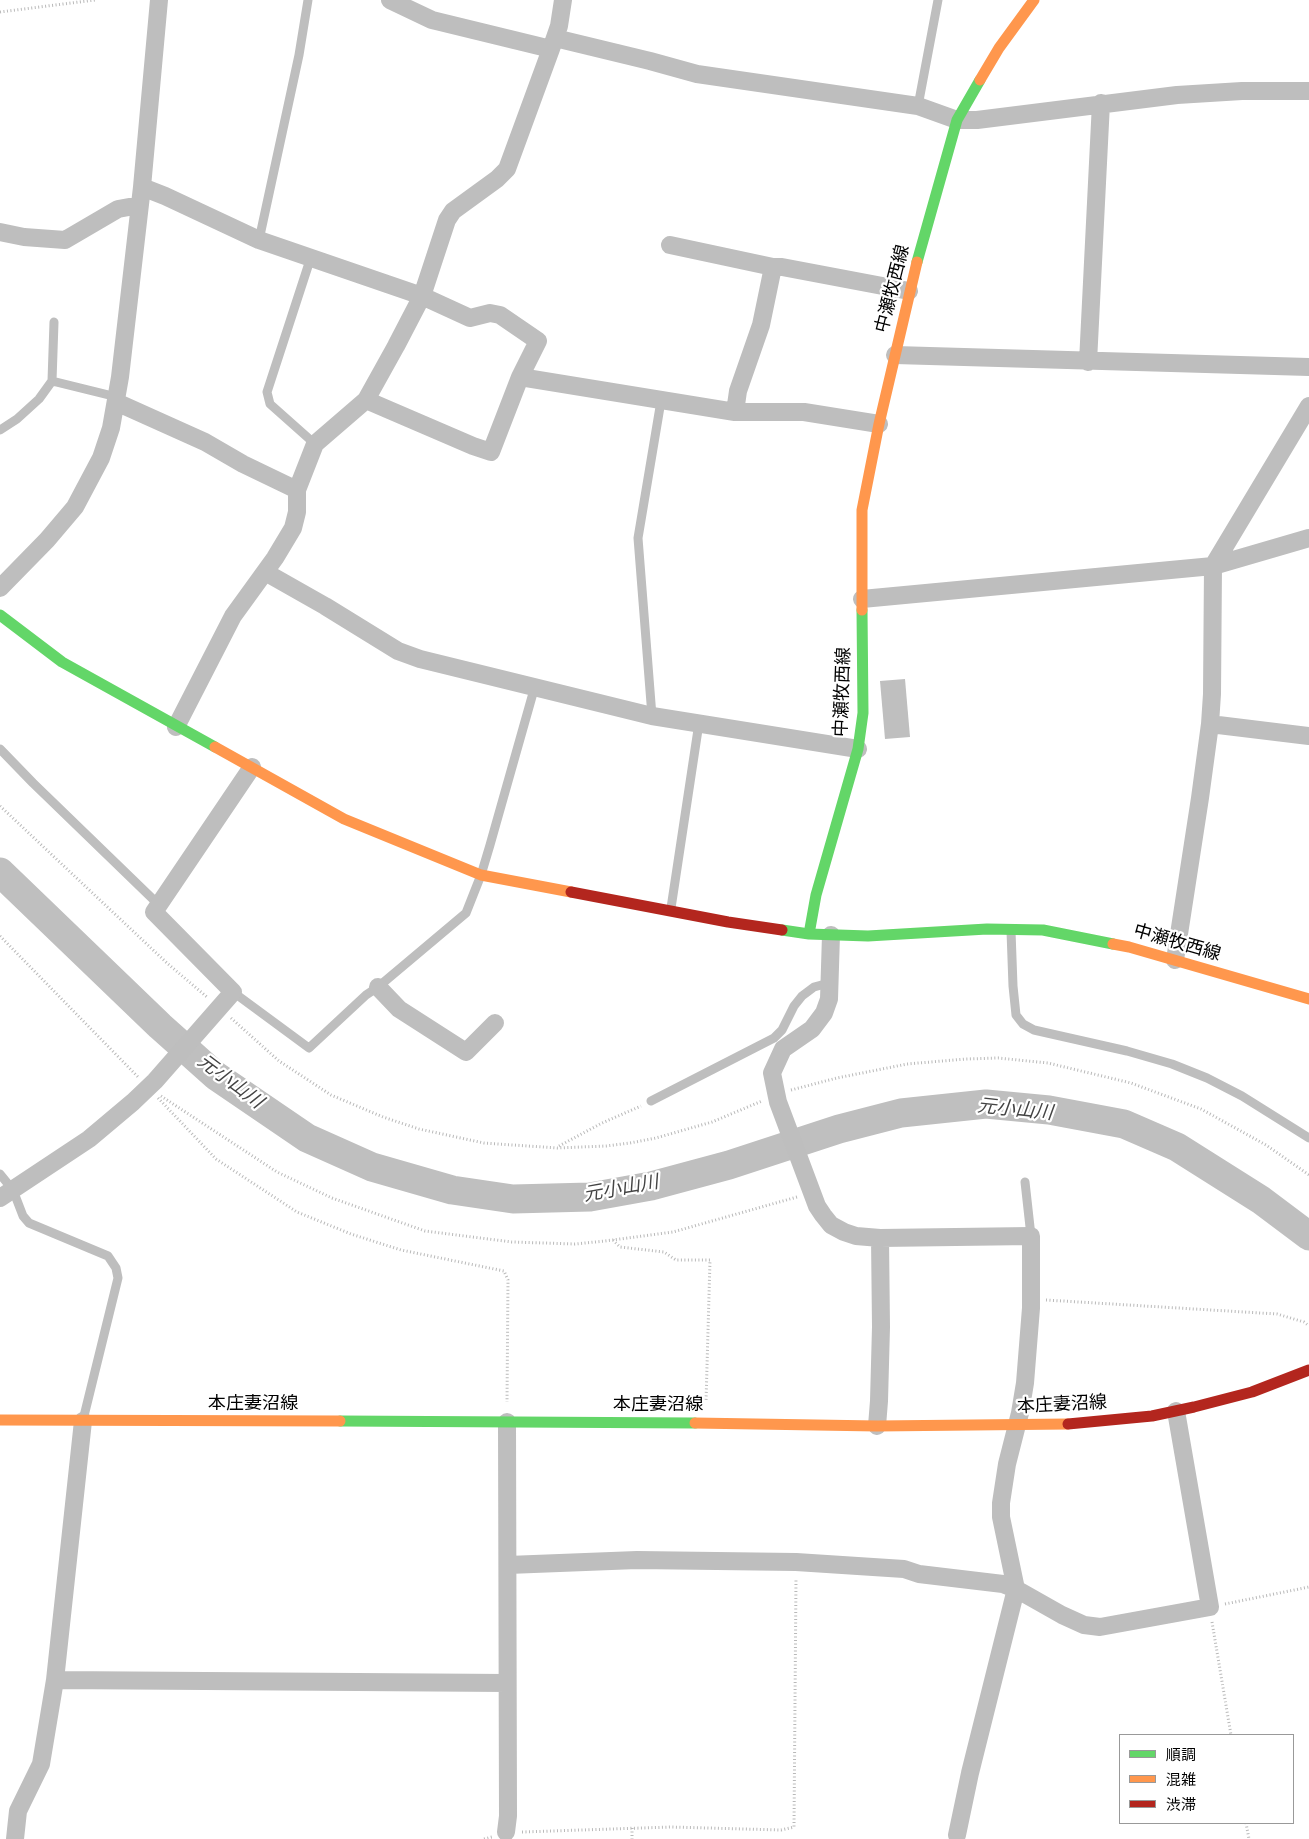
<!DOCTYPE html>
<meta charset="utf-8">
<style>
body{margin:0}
#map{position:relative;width:1309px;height:1839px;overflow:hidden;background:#fff;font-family:"Space Grotesk","Noto Sans JP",sans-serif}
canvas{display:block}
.legend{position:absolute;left:1119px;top:1734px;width:175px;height:90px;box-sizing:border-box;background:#fff;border:1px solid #999;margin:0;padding:6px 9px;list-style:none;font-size:15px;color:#000}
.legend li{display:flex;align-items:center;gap:10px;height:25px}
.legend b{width:25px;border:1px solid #999}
</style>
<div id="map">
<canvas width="1309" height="1839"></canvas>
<ul class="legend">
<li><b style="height:6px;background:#63d668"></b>順調</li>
<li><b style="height:6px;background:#ff974d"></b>混雑</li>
<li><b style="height:6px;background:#b3261e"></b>渋滞</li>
</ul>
</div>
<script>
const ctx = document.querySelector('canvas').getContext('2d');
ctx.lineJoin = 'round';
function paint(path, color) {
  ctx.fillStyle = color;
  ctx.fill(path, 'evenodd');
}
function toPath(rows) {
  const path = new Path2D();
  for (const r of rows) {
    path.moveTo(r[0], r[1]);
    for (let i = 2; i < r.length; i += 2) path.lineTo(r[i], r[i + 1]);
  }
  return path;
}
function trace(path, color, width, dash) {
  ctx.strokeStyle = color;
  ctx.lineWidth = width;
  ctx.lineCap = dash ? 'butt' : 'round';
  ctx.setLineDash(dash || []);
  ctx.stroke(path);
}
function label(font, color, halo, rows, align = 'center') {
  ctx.font = font + ' "Space Grotesk","Noto Sans JP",sans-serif';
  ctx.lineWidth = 4.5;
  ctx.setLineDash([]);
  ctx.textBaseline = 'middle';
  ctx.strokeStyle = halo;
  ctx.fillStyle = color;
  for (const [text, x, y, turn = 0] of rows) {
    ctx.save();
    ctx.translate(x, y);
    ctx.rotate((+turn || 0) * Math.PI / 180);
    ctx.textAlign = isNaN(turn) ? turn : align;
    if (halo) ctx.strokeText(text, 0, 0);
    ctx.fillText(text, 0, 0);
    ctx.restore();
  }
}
const water = toPath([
 [905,679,910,737,885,739,880,681]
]);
const river = toPath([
 [0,872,160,1026,216,1076,307,1138,372,1167,452,1190,513,1199,590,1197,651,1186,729,1165,839,1129,901,1113,986,1104,1049,1110,1124,1124,1177,1147,1261,1200,1309,1236]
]);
const path = toPath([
 [0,12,95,0],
 [0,806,168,964,207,997],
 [0,936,138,1077],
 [231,1018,279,1061,331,1095,383,1117,419,1129,484,1143,557,1148,606,1146,630,1143,656,1138,712,1122,762,1101],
 [791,1090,837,1078,907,1064,966,1059,998,1058,1048,1063,1131,1083,1201,1109,1266,1145,1309,1175],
 [161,1096,277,1172,332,1198,425,1231,512,1242,575,1244,605,1241,673,1232,797,1197],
 [158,1098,216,1159,297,1212,351,1234,401,1250,504,1271,508,1280,507,1402],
 [559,1146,602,1123,641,1106],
 [613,1240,620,1247,664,1252,676,1260,710,1260,706,1402],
 [1046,1300,1277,1314,1304,1322,1309,1326],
 [1225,1604,1309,1587],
 [1212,1622,1231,1735],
 [1246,1823,1249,1839],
 [632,1828,632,1839],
 [522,1832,671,1827,781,1830,794,1827,796,1578],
 [484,1839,492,1837]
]);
const lane = toPath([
 [918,106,938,0],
 [259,240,299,55,308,0],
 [311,257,267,392,270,404,315,444],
 [52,381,54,322],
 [0,430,17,419,39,399,52,381,117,397],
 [652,716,638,538,661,401],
 [0,749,33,783,159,905],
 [671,908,699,723],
 [1011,931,1013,986,1016,1015,1023,1024,1034,1030,1127,1051,1172,1064,1207,1078,1242,1096,1309,1138],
 [233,992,309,1048,366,995,378,987,466,913,481,875,490,845,535,686],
 [651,1101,774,1038,782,1030,794,1006,802,996,814,987,829,983],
 [0,1174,13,1190,23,1216,29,1223,108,1256,116,1268,118,1278,84,1416],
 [1025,1182,1031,1236]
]);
const street = toPath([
 [390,0,432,20,551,49],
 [555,38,650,61,697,74,918,106,957,120,977,120,1177,95,1242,91,1309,91],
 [142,187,165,196,259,240,422,296,470,318,490,313,500,315,538,341,520,377,491,452,473,446,366,400],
 [0,232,24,237,65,240,118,209,129,207,139,207],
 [670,245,773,267],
 [895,355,1309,367],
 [1088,362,1101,103],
 [520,377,735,412,804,412,879,424],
 [116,402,205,442,243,464,297,490],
 [735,412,738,391,761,325,773,267,782,267,909,291],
 [265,572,325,606,398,651,420,659,652,716,858,749],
 [0,588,47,540,75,507,101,458,111,428,120,377,142,187,159,0],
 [862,599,1213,566,1309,538],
 [1210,724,1309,736],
 [176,727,233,616,275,558,293,528,297,512,297,490,315,444,366,400,396,346,422,296,447,220,453,211,497,179,507,169,551,49,559,26,563,0],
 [831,935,829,999,824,1013,812,1029,783,1049,772,1073,778,1102,817,1206,823,1215,831,1225,844,1232,856,1236,880,1238,1031,1236,1031,1308,1025,1383,1020,1413,1007,1464,1001,1503,1001,1517,1016,1589,970,1773,957,1835],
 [1175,960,1200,798,1210,724,1212,694,1213,566,1309,406],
 [378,987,399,1009,466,1052,495,1023],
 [0,1198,89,1139,133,1102,155,1081,233,992,154,912,252,767],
 [877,1426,879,1401,881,1327,880,1238],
 [508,1565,637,1560,796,1562,904,1569,919,1574,1003,1584,1016,1589,1062,1615,1084,1625,1100,1627,1210,1607,1176,1411],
 [55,1680,507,1683],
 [506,1832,508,1816,507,1422],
 [15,1839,18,1811,41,1764,55,1680,83,1421]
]);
const fast = toPath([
 [917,262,957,120,980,80],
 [0,615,62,662,215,747],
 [782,930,809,934,868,936,987,929,1043,930,1113,944],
 [809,934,816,895,858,749,863,713,862,610],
 [340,1421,695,1423]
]);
const slow = toPath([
 [980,80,999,48,1034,0],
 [862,610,862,510,879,424,917,262],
 [215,747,344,819,481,875,571,892],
 [1113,944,1129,947,1309,999],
 [0,1420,340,1421],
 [695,1423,877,1426,1068,1424]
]);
const jam = toPath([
 [571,892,728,922,782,930],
 [1068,1424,1152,1416,1194,1407,1252,1392,1309,1370]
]);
const streetNames = [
 ["中瀬牧西線",893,289,-76],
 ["中瀬牧西線",843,692,-88],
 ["中瀬牧西線",1177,943,16],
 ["本庄妻沼線",253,1404],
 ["本庄妻沼線",658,1405],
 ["本庄妻沼線",1062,1405,-3]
];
const waterNames = [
 ["元小山川",230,1082,37],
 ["元小山川",1015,1110,6],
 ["元小山川",621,1189,-10]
];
paint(water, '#bfbfbf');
trace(river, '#bfbfbf', 29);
trace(path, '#b9b9b9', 3, [1, 2.5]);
trace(lane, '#bebebe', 9);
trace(street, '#bebebe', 18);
trace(fast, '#63d668', 11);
trace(slow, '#ff974d', 11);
trace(jam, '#b3261e', 11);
label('18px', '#000', '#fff', streetNames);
label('italic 19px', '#444', '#fff', waterNames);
</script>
